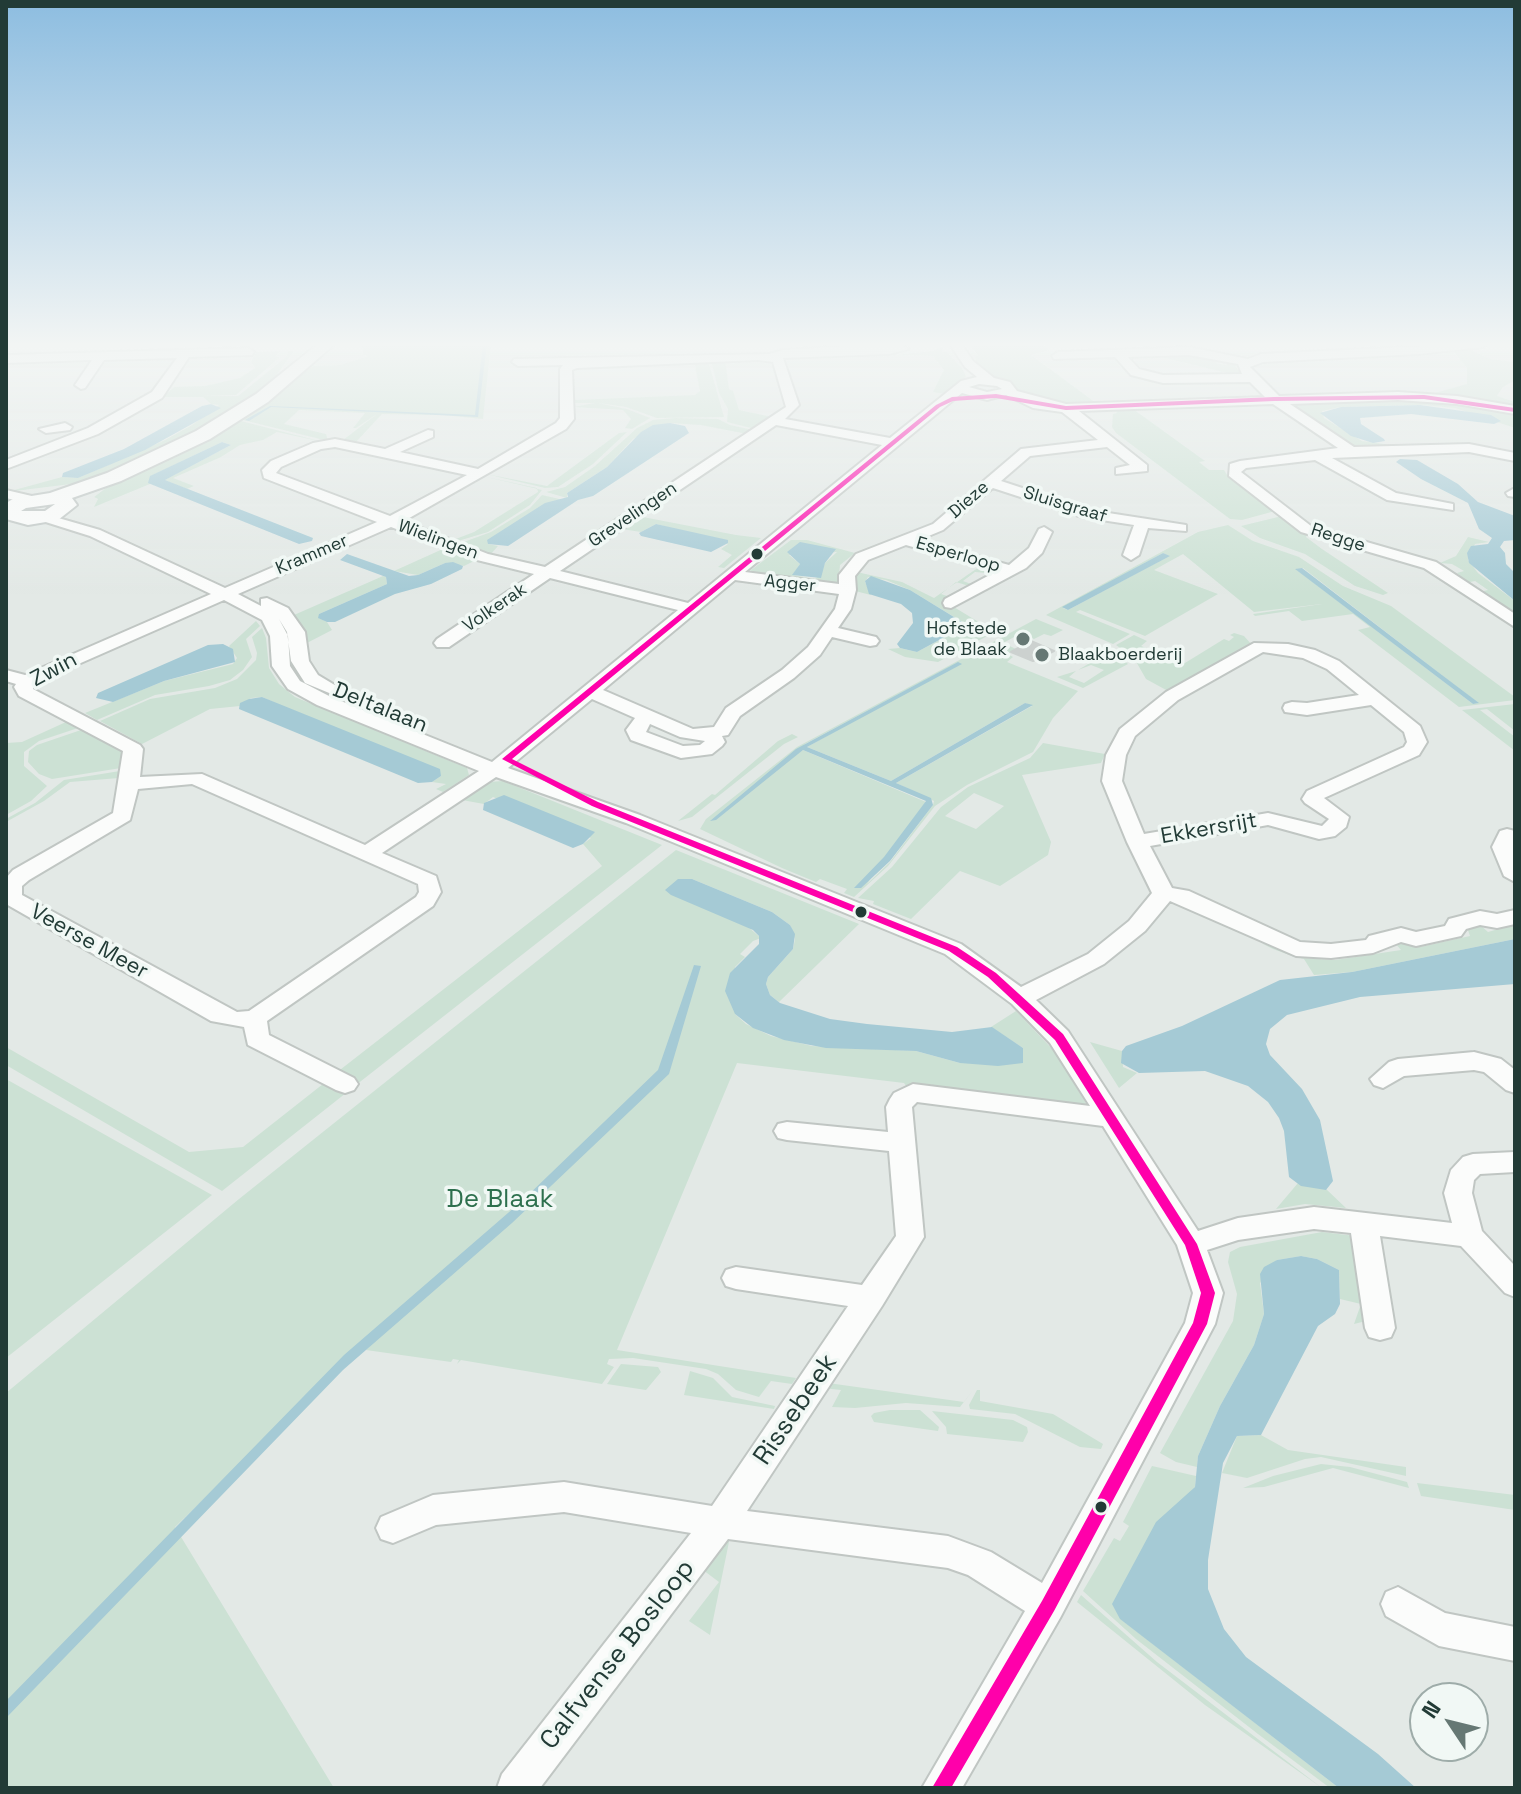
<!DOCTYPE html>
<style>
body{margin:0}
#map{position:relative;width:1521px;height:1794px;overflow:hidden;background:#e3e9e6;font-family:"Space Grotesk",sans-serif}
canvas{display:block}
.frame{position:absolute;inset:0;border:8px solid #223b36;pointer-events:none}
.north{position:absolute;left:1409px;top:1682px;width:80px;height:80px;box-sizing:border-box;background:#f1f8f5;border:2px solid #9eaca9;border-radius:50%;rotate:305deg;font-size:22px;font-weight:700;line-height:32px;text-align:center;color:#223b36}
.north::after{content:'';display:block;margin:auto;width:28px;height:36px;background:#667874;clip-path:polygon(50% 0,100% 100%,50% 72%,0 100%)}
</style>
<div id="map">
<canvas width="1521" height="1794"></canvas>
<div class="frame"></div>
<div class="north">N</div>
</div>
<script>
const ctx = document.querySelector('canvas').getContext('2d');
ctx.lineJoin = 'round';
function paint(path, color) {
  ctx.fillStyle = color;
  ctx.fill(path, 'evenodd');
}
function toPath(rows) {
  const path = new Path2D();
  for (const r of rows) {
    path.moveTo(r[0], r[1]);
    for (let i = 2; i < r.length; i += 2) path.lineTo(r[i], r[i + 1]);
  }
  return path;
}
function trace(path, color, width, dash) {
  ctx.strokeStyle = color;
  ctx.lineWidth = width;
  ctx.lineCap = dash ? 'butt' : 'round';
  ctx.setLineDash(dash || []);
  ctx.stroke(path);
}
function label(font, color, halo, rows, align = 'center') {
  ctx.font = font + ' "Space Grotesk",sans-serif';
  ctx.lineWidth = 7;
  ctx.setLineDash([]);
  ctx.textBaseline = 'middle';
  ctx.strokeStyle = halo;
  ctx.fillStyle = color;
  for (const [text, x, y, turn = 0] of rows) {
    ctx.save();
    ctx.translate(x, y);
    ctx.rotate((+turn || 0) * Math.PI / 180);
    ctx.textAlign = isNaN(turn) ? turn : align;
    if (halo) ctx.strokeText(text, 0, 0);
    ctx.fillText(text, 0, 0);
    ctx.restore();
  }
}
const green = toPath([
 [344,343,491,343,483,419,444,415,382,414,356,442,343,440,377,414,356,428,353,428,365,413,299,410,284,424,326,434,328,441,243,420,313,366,340,365,368,356,363,355,362,347,365,344],
 [968,343,1046,343,1044,345,1049,350,1031,355,1096,403,1052,404,1016,391,1013,385,988,377,976,364,975,357,978,355],
 [942,346,943,352,947,352,962,368,966,377,945,394,933,392,944,370,933,356,894,355,934,351],
 [1467,348,1490,359,1515,362,1515,380,1503,387,1497,396,1515,402,1515,406,1435,393,1467,384,1467,368,1452,350],
 [286,351,279,352,276,356,280,357,236,395,202,395,238,396,286,357,288,351,294,351,273,380,249,399,168,447,87,482,7,492,62,477,78,478,165,440,192,425,219,405,211,404,203,397,163,397,174,387,205,386,240,378,255,368,251,362,253,357,240,357,254,357,256,352],
 [1188,352,1220,359,1216,363,1226,365,1231,361,1244,377,1152,355],
 [725,359,729,389,733,391,739,410,772,417,755,429,727,422,728,409,719,393,711,360],
 [694,360,708,360,724,417,657,418,626,407,598,403,627,409,650,418,632,429,625,428,631,419,623,410,573,407,595,403,573,403,573,400,695,395,700,391],
 [1388,400,1438,402,1515,414,1515,428,1455,408,1423,405,1341,407,1322,411,1324,418,1362,441,1407,447,1356,447,1293,405],
 [1133,409,1205,461,1199,462,1209,470,1224,470,1229,478,1275,511,1242,520,1230,519,1116,433,1112,427,1113,414,1117,413,1116,411],
 [675,418,718,419,730,425,753,430,747,434,701,425,670,423,633,439,607,467,567,493,567,498,546,492,565,487,595,466,637,428,653,420],
 [241,421,323,442,277,432,263,440,240,445,221,457,173,478,194,486,187,489,164,480,231,445,222,442,151,476,150,484,94,507,98,499,94,497,106,488,175,457],
 [627,432,593,464,558,487,545,488,486,474,547,486,619,433],
 [482,476,542,490,530,505,488,532,458,541,453,540,474,532,538,492,537,488],
 [542,495,564,500,488,544,498,546,491,554,461,543,491,532,530,508],
 [1282,516,1308,534,1306,537,1322,549,1388,593,1383,595,1355,586,1305,554,1260,538,1241,526],
 [643,517,736,535,761,538,724,568,718,567,732,555,721,549,728,544,656,524,641,532,621,529],
 [1228,525,1253,541,1299,557,1343,586,1391,606,1515,697,1515,700,1459,707,1358,630,1370,627,1353,614,1302,621,1289,611,1255,616,1253,614,1322,604,1254,612,1183,554,1154,570,1218,594,1145,636,1080,610,1076,612,1130,634,1113,644,1046,615,1198,532],
 [1163,553,1169,556,1068,610,1063,608],
 [1303,568,1478,703,1473,704,1297,570],
 [1468,537,1489,542,1475,544,1468,560,1478,573,1515,601,1515,613,1479,592,1488,590,1475,581,1465,583,1458,578,1461,577,1457,573,1464,571,1452,564,1440,563,1456,556],
 [791,540,807,540,855,553,840,565,838,585,747,573],
 [837,552,825,563,821,573,815,579,793,575,800,564,789,555],
 [445,548,476,560,464,566,445,563,418,575,394,571],
 [979,567,986,573,975,572,963,581,971,584,969,586,956,582,941,594,950,597,944,601,995,632,938,662,905,657,888,649,900,648,917,652,966,626,964,623,910,590,886,580,868,577,865,582,871,595,851,590,852,571,902,582,934,598],
 [383,576,386,577,387,584,319,614,319,618,327,622,332,630,305,644,303,629,294,615],
 [1036,619,1063,630,1051,636,1044,634,1034,639,1022,634,1016,636,1003,643,1016,649,1008,654,1013,657,1007,662,1078,691,1053,718,1033,752,967,785,935,806,888,866,854,897,844,893,847,889,820,879,816,882,782,868,700,829,706,819,797,747],
 [959,662,807,747,891,781,1025,703,1032,706,896,783,934,801,933,805,890,862,867,884,926,802,803,750,798,753,805,744],
 [256,621,260,626,246,639,252,657,243,670,230,680,209,686,155,695,97,720,85,713,164,681,233,664,237,658,229,646],
 [262,628,266,638,269,668,279,684,295,697,467,768,469,775,443,792,436,789,446,784,432,782,441,776,262,697,251,698,240,706,210,709,142,744,100,721,150,699,215,688,237,679,256,660,257,653,252,637],
 [1234,633,1244,636,1252,645,1168,691,1146,679,1134,658,1116,645,1134,635,1147,641,1141,646,1185,663,1224,639,1229,641,1234,637,1230,635],
 [1112,650,1128,664,1083,688,1057,677,1076,671,1069,677,1084,683,1104,670,1091,665,1078,670],
 [1515,704,1515,731,1487,709,1480,710,1515,737,1515,751,1462,710],
 [66,722,78,728,39,741,24,752,24,766,47,786,31,801,6,815,6,743,22,742],
 [81,730,122,752,121,768,52,779,39,774,28,762,29,751,37,745],
 [792,734,798,737,784,744,692,817,678,821,712,794,715,795,778,741],
 [1043,743,1105,754,1101,763,1022,775,1051,842,1048,855,1000,886,960,871,911,919,873,904,874,901,858,898,892,867,941,807,968,787,1030,758],
 [974,793,1004,806,976,829,945,816],
 [120,771,119,778,70,782,44,801,6,822,6,819,35,803,64,780],
 [503,781,662,845,356,1085,336,1073,602,866,583,844,591,838,493,797,484,804,462,800,489,782],
 [676,850,859,924,779,1002,770,995,766,984,768,977,793,949,795,939,790,925,772,912,692,879,761,938,753,941,740,954,745,957,735,967,735,1014,746,1024,771,1036,812,1046,916,1051,960,1063,1023,1048,991,1027,1016,1011,1056,1053,1087,1105,917,1083,907,1087,904,1083,737,1063,617,1350,796,1378,792,1384,771,1381,759,1397,736,1390,718,1374,706,1369,633,1358,609,1359,607,1364,614,1367,602,1384,461,1360,457,1364,459,1360,453,1359,451,1362,366,1350,370,1346,364,1345,175,1527,334,1788,6,1788,6,1393,239,1199],
 [1515,921,1515,939,1352,972,1314,975,1304,959,1292,956,1273,949,1261,943,1302,958,1335,960,1401,950,1395,943,1406,940,1420,947,1470,936,1467,927,1479,924,1488,932,1512,925],
 [1090,1042,1122,1051,1123,1067,1137,1073,1119,1088],
 [6,1047,189,1152,243,1147,323,1084,346,1093,222,1191,6,1065],
 [6,1079,212,1195,6,1358],
 [1298,1183,1326,1189,1346,1208,1305,1204,1276,1209],
 [1322,1232,1355,1236,1370,1320,1354,1324,1361,1304,1340,1299,1339,1270,1317,1259,1301,1256,1277,1260,1260,1283,1264,1314,1254,1345,1220,1406,1198,1456,1197,1467,1176,1462,1160,1453,1233,1321,1237,1294,1228,1262,1230,1252,1240,1247],
 [621,1364,658,1367,661,1372,646,1390,607,1384],
 [690,1371,713,1378,732,1397,775,1406,774,1409,684,1395],
 [828,1383,964,1402,973,1390,960,1407,906,1403,855,1408,832,1407,841,1390,822,1388],
 [977,1390,980,1390,980,1401,1053,1414,1103,1444,1101,1449,1080,1447,1015,1414,970,1409,969,1405],
 [890,1410,920,1410,939,1427,938,1431,874,1422,871,1416,874,1413],
 [932,1411,1013,1420,1027,1427,1028,1432,1023,1442,947,1434,946,1427],
 [1261,1435,1288,1450,1406,1467,1406,1476,1321,1457,1305,1459,1247,1478,1222,1473,1237,1436],
 [1321,1464,1350,1467,1407,1482,1409,1488,1333,1468,1264,1487,1243,1488,1273,1476],
 [1152,1466,1196,1476,1195,1487,1113,1604,1121,1619,1339,1788,1330,1788,1258,1734,1136,1639,1083,1591,1114,1538,1120,1541,1129,1526,1123,1522],
 [1417,1483,1515,1495,1515,1510,1421,1496],
 [730,1537,710,1635,689,1621,719,1582,703,1570],
 [1081,1595,1157,1662,1322,1788,1205,1705,1077,1602]
]);
const water = toPath([
 [483,343,487,343,478,417,271,407,249,421,245,420,270,406,475,415],
 [211,404,221,408,145,450,78,478,62,477,63,473,124,449,202,406],
 [1420,405,1491,415,1501,421,1494,424,1411,414,1360,418,1361,424,1384,439,1385,441,1373,443,1351,436,1320,413,1341,407],
 [670,423,685,426,689,433,593,496,578,500,508,546,488,544,487,540,545,503,568,497,567,493,607,467,641,432,653,425],
 [222,442,231,445,165,480,313,538,312,541,299,544,148,483,150,476],
 [1400,459,1417,460,1458,484,1478,502,1515,516,1515,540,1504,541,1500,547,1505,553,1506,564,1515,573,1515,601,1469,563,1467,553,1471,546,1488,544,1492,538,1479,529,1468,503,1421,479,1396,462],
 [656,524,728,540,728,543,711,552,641,536,639,533],
 [800,542,836,549,825,563,821,578,792,575,800,564,787,552],
 [1163,553,1170,556,1068,610,1062,607],
 [347,554,409,576,418,575,445,563,453,562,463,566,462,569,431,584,395,594,335,622,327,622,318,618,319,614,387,584,386,577,340,560],
 [1302,568,1438,672,1479,703,1473,704,1295,569],
 [871,576,910,590,967,625,917,652,900,648,897,644,913,623,912,613,901,604,869,594,865,581],
 [208,645,223,644,233,649,235,662,164,681,113,702,96,698,98,693],
 [958,662,962,664,807,747,891,781,1025,703,1033,705,896,783,931,798,933,805,890,861,861,888,854,888,884,857,926,801,803,750,716,820,710,821,796,749],
 [262,697,440,769,441,776,432,782,418,783,239,709,240,703,249,699],
 [504,795,595,832,583,844,573,848,483,810,484,803],
 [678,879,692,879,772,912,790,925,795,934,793,949,768,977,766,984,770,995,780,1003,830,1019,867,1024,952,1032,992,1027,1023,1048,1023,1063,998,1066,960,1063,916,1051,826,1048,784,1040,753,1028,735,1014,725,991,730,973,759,944,759,936,753,930,671,895,665,890],
 [1515,939,1515,984,1360,997,1287,1015,1270,1029,1266,1044,1270,1055,1302,1089,1320,1120,1333,1181,1326,1190,1301,1186,1289,1177,1284,1131,1279,1118,1268,1102,1248,1086,1205,1071,1139,1073,1121,1063,1122,1051,1126,1046,1182,1026,1280,980,1352,972],
 [694,965,701,966,669,1074,512,1223,343,1370,6,1718,6,1701,344,1355,523,1200,658,1070],
 [1301,1256,1317,1259,1339,1270,1340,1304,1335,1314,1318,1326,1261,1435,1237,1436,1223,1463,1208,1560,1208,1589,1224,1629,1246,1657,1378,1754,1416,1788,1339,1788,1120,1619,1112,1604,1156,1522,1195,1487,1198,1456,1220,1406,1254,1345,1264,1314,1260,1274,1264,1267,1277,1260]
]);
const building = toPath([
 [1031,641,1054,651,1033,661,1011,652,1031,641]
]);
const street = toPath([
 [895,343,909,349,889,354,783,358,799,405,785,419,890,438,961,381,977,377,965,367,949,343,961,343,973,361,994,378,1010,382,1017,391,1066,404,1265,397,1250,382,1163,383,1131,375,1115,357,1054,359,1052,356,1058,352,1189,347,1248,359,1261,354,1489,343,1483,347,1419,354,1263,362,1250,367,1279,396,1398,392,1457,396,1515,406,1515,414,1457,404,1398,400,1290,404,1354,447,1469,444,1515,453,1515,461,1469,452,1332,458,1396,493,1453,504,1453,510,1387,500,1315,460,1246,468,1241,472,1311,526,1436,562,1515,614,1515,627,1424,568,1301,532,1229,476,1230,464,1240,461,1338,448,1273,404,1079,411,1147,465,1147,471,1116,474,1116,468,1130,465,1107,447,1030,456,1001,481,1089,510,1186,525,1186,531,1148,528,1139,555,1131,560,1123,555,1134,525,1082,517,993,488,943,530,919,540,1009,565,1029,548,1039,529,1044,527,1052,532,1042,553,1026,568,951,608,945,607,943,603,945,599,997,571,906,545,868,560,855,576,856,590,851,609,838,628,876,637,879,641,876,645,870,646,832,637,820,655,794,678,740,716,728,735,722,736,725,742,722,746,712,754,681,758,631,740,626,730,635,718,592,699,508,768,640,815,961,944,1021,987,1088,954,1129,921,1152,893,1127,842,1102,781,1106,755,1120,729,1166,692,1254,643,1288,644,1315,650,1339,661,1420,726,1427,742,1419,755,1324,798,1349,817,1346,827,1335,836,1319,839,1268,825,1150,846,1172,888,1189,891,1300,942,1331,944,1366,940,1369,936,1401,928,1416,932,1445,926,1449,919,1480,911,1497,914,1515,910,1515,924,1497,928,1480,925,1466,929,1461,936,1416,946,1401,942,1373,953,1331,958,1296,956,1170,901,1145,931,1104,964,1036,1000,1068,1031,1198,1231,1238,1218,1314,1207,1452,1223,1444,1193,1451,1170,1463,1157,1473,1154,1515,1152,1515,1172,1480,1174,1474,1180,1472,1193,1482,1231,1515,1266,1515,1297,1505,1293,1461,1246,1380,1236,1395,1328,1391,1337,1380,1340,1369,1337,1365,1328,1351,1233,1314,1229,1238,1240,1207,1250,1223,1293,1215,1324,1060,1618,962,1788,922,1788,1025,1611,968,1575,948,1568,728,1539,540,1788,497,1788,502,1774,691,1533,564,1512,436,1525,393,1543,381,1539,376,1528,381,1517,433,1495,564,1482,712,1506,848,1306,736,1289,726,1286,722,1278,726,1270,736,1267,862,1285,896,1236,889,1151,787,1140,778,1138,774,1131,778,1124,787,1122,888,1132,886,1107,890,1099,894,1093,913,1084,1090,1106,1050,1043,1012,1004,945,954,626,823,496,777,382,853,436,876,441,892,433,906,267,1021,269,1035,354,1078,358,1084,354,1090,345,1093,336,1090,248,1045,244,1027,211,1021,6,904,6,878,13,870,113,813,123,751,19,696,14,687,16,684,6,681,6,670,25,675,211,594,90,536,33,518,41,513,100,530,225,588,377,522,264,478,262,470,271,461,313,443,335,439,385,449,428,430,433,431,433,437,400,452,478,469,556,423,560,418,560,369,563,365,518,366,512,362,514,359,769,354,783,350,895,343],
 [1189,355,1238,364,1242,374,1163,375,1139,369,1128,357,1189,355],
 [758,360,773,362,786,407,545,567,488,554,404,521,566,429,574,419,572,370,577,368,758,360],
 [979,384,997,386,1002,389,987,392,969,387,979,384],
 [962,393,987,400,1006,395,1033,408,1062,412,1098,440,1021,449,933,524,856,554,839,575,839,584,745,572,962,393],
 [776,425,882,445,688,603,560,571,776,425],
 [335,447,467,475,390,516,276,473,281,467,321,449,335,447],
 [391,527,477,560,534,574,437,639,434,643,437,647,449,647,550,578,678,610,492,762,331,697,300,681,290,666,288,636,279,619,287,632,291,661,305,683,334,695,343,690,318,675,309,661,305,632,288,608,267,598,261,599,261,606,238,594,391,527],
 [735,580,839,594,835,609,808,647,782,670,726,708,714,727,693,729,603,690,735,580],
 [224,600,262,620,270,636,272,666,288,689,317,705,479,771,365,845,202,774,140,777,143,749,140,745,33,689,33,684,224,600],
 [1263,652,1303,658,1327,669,1359,695,1307,703,1292,702,1285,704,1283,708,1285,712,1307,715,1371,705,1404,732,1407,742,1404,747,1307,791,1302,799,1305,803,1329,819,1322,826,1268,813,1144,834,1122,781,1126,755,1135,736,1178,700,1263,652],
 [650,724,680,737,705,741,700,745,683,746,646,732,650,724],
 [192,784,418,884,419,892,416,897,249,1011,237,1012,22,895,22,886,29,880,130,820,138,789,192,784],
 [917,1102,1103,1126,1177,1245,1193,1293,1185,1323,1042,1583,991,1552,948,1536,747,1511,882,1306,924,1237,912,1107,917,1102],
 [248,348,254,352,252,355,189,357,162,398,98,434,6,469,6,460,88,428,152,392,177,358,104,360,85,388,81,389,75,385,92,360,6,363,6,355,248,348],
 [65,423,72,427,70,430,46,433,39,429,65,423],
 [1513,489,1515,497,1508,496,1506,493,1513,489],
 [6,490,36,497,38,500,31,504,6,498,6,490],
 [1507,829,1515,831,1515,882,1504,876,1492,847,1500,831,1507,829],
 [1474,1052,1501,1059,1515,1070,1515,1093,1506,1090,1484,1072,1474,1070,1404,1076,1383,1088,1374,1085,1370,1079,1389,1062,1398,1059,1474,1052],
 [1398,1587,1445,1613,1515,1627,1515,1661,1439,1646,1386,1616,1381,1604,1386,1592,1398,1587]
]);
const secondary = toPath([
 [319,343,336,343,268,402,210,439,121,481,72,498,77,505,58,520,28,525,6,519,6,503,13,499,50,493,107,473,196,431,256,394,319,343],
 [55,504,45,511,21,511,26,508,55,504]
]);
const bus1 = toPath([
 [996,394,1066,406,1274,397,1424,395,1515,408,1515,412,1424,399,1274,401,1066,410,996,398,953,401,940,407,512,759,598,802,957,947,996,973,1063,1034,1197,1244,1215,1293,1207,1324,1054,1611,951,1788,932,1788,1042,1601,1193,1323,1201,1293,1185,1245,1055,1040,988,977,949,951,592,806,502,759,936,405,952,397,996,394]
]);
const markers = [
 [757,554,7,"#223b36"],
 [1023,639,8,"#667874"],
 [1042,655,8,"#667874"],
 [861,912,7,"#223b36"],
 [1101,1507,7,"#223b36"]
];
const farStreetnames = [
 ["Dieze",969,500,-41],
 ["Sluisgraaf",1065,505,17],
 ["Grevelingen",633,515,-34],
 ["Regge",1338,538,18],
 ["Wielingen",438,540,20],
 ["Krammer",312,555,-23],
 ["Esperloop",958,555,16],
 ["Agger",790,584,6],
 ["Volkerak",495,608,-34]
];
const farPoinames = [
 ["Hofstede",1007,629],
 ["de Blaak",1007,650],
 ["Blaakboerderij",1058,655,"left"]
];
const streetNames = [
 ["Zwin",54,670,-28],
 ["Deltalaan",380,708,22],
 ["Ekkersrijt",1209,829,-10],
 ["Veerse Meer",89,942,29]
];
const nearParknames = [
 ["De Blaak",500,1200]
];
const nearStreetnames = [
 ["Rissebeek",796,1410,-56],
 ["Calfvense Bosloop",618,1655,-52]
];
paint(green, '#cce1d4');
paint(water, '#a5cad5');
paint(building, '#ccd1cf');
trace(building, '#ccd1cf', 2);
trace(street, '#c0c6c3', 4);
trace(secondary, '#bfc6c4', 4);
paint(street, '#fbfcfb');
paint(secondary, '#fbfcfb');
paint(bus1, '#f0a');
const sky = ctx.createLinearGradient(0, 0, 0, 594);
sky.addColorStop(0, '#8dbde0');
sky.addColorStop(0.58, '#f2f5f4');
sky.addColorStop(1, '#f2f5f400');
ctx.fillStyle = sky;
ctx.fillRect(0, 0, 1521, 594);
for (const [x, y, r, color] of markers) {
  const dot = new Path2D();
  dot.arc(x, y, r, 0, 2 * Math.PI);
  ctx.fillStyle = color;
  ctx.fill(dot);
  trace(dot, '#f1f8f5', 3);
}
label('18px', '#223b36', '#f1f8f5', farStreetnames);
label('18px', '#223b36', '#f1f8f5', farPoinames, 'right');
label('22px', '#223b36', '#f1f8f5', streetNames);
label('26px', '#2e704e', '#f1f8f5', nearParknames);
label('26px', '#223b36', '#f1f8f5', nearStreetnames);
</script>
